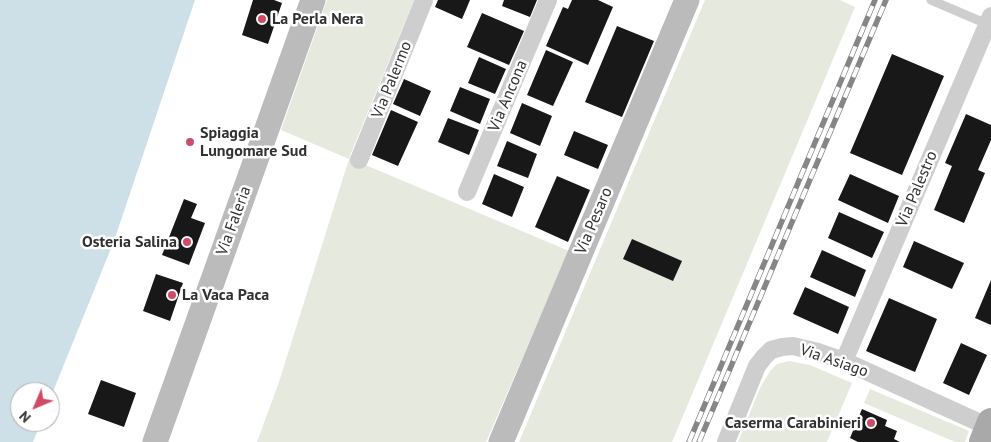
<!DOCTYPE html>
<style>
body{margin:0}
#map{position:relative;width:991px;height:442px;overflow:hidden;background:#fff;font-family:"PT Sans",sans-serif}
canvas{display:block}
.north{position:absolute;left:10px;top:382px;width:50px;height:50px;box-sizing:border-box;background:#fff;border:1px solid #adadad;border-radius:50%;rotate:225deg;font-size:14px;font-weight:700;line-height:20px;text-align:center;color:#313131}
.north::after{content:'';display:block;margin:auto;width:18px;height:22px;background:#d04b65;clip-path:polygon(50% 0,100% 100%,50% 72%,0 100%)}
</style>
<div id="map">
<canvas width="991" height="442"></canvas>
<div class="north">N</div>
</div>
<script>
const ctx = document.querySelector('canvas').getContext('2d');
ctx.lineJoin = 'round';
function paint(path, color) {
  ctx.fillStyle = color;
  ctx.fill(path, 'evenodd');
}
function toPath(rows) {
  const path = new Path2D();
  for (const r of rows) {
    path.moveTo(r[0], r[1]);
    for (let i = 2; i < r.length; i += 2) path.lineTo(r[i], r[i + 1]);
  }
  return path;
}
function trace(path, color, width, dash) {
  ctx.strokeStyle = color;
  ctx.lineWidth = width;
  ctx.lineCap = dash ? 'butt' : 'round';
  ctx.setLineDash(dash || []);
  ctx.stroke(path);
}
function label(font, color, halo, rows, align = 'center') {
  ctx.font = font + ' "PT Sans",sans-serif';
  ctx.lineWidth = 5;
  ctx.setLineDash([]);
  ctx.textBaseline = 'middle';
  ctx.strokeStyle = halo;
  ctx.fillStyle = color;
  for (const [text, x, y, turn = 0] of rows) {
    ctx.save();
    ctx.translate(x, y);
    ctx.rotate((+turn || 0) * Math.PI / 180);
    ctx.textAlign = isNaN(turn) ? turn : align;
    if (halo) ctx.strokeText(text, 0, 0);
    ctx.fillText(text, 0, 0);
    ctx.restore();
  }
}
const green = toPath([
 [327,0,414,0,349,158,569,251,486,442,257,442,279,382,349,159,281,130],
 [705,0,840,0,855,7,672,442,519,442],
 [789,361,810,365,852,383,827,442,738,442,760,388,770,371,777,364],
 [870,389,969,431,965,442,955,442,864,403]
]);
const water = toPath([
 [0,0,195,0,114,241,50,399,50,392,20,392,20,422,41,422,33,442,0,442]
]);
const building = toPath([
 [253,0,274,0,282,3,268,44,242,35],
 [438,0,470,0,462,19,435,7],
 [504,0,537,0,530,17,502,6],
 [572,0,598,0,613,7,588,65,546,46,563,7,568,9],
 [482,13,524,31,509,65,467,47],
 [617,26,654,41,622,117,585,102],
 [546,50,573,62,553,106,527,95],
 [892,54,944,76,902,175,850,153],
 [479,57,506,69,495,94,468,83],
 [404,79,431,91,420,116,393,104],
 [460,87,490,99,480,124,450,111],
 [522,103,552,116,540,146,510,133],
 [391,110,418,122,398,166,372,155],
 [966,114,991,125,991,140,978,170,985,173,964,223,934,210,952,166,945,163],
 [448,118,479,130,469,155,438,142],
 [574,131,608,145,598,169,564,155],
 [507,141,537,154,528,178,497,166],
 [494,174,524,187,512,217,482,204],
 [850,174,899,196,888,223,838,200],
 [557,176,590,190,568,242,535,227],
 [184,199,197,204,191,218,205,223,189,265,162,255],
 [839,212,884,232,872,258,828,238],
 [632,239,682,261,673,281,623,259],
 [914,241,964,263,952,289,903,267],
 [822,250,866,270,855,297,810,277],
 [156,274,183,283,170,321,143,311],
 [991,280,991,325,975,318],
 [805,287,849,307,838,334,793,314],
 [889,298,937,319,915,372,866,351],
 [961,343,987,355,969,395,943,383],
 [101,380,136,393,124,427,88,414],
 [862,409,887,420,885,426,897,431,894,439,900,442,858,442,850,438]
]);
const lane = toPath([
 [931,0,987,24]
]);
const street = toPath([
 [359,160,424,0],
 [467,192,548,0],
 [844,361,991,16],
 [726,442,757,366,764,357,771,350,782,347,793,346,818,352,844,361,989,427]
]);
const secondary = toPath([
 [155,442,313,0],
 [501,442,687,0]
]);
const primary = toPath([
 [983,442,991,422]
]);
const rail = toPath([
 [689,442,875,0],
 [699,442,886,0]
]);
const markers = [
 [262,19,5,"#d04b65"],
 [190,142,5,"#d04b65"],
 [187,242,5,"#d04b65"],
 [172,295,5,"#d04b65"],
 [871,423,5,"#d04b65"]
];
const poiNames = [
 ["La Perla Nera",272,19],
 ["Spiaggia",200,133],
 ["Lungomare Sud",200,151],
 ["Osteria Salina",177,242,"right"],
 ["La Vaca Paca",182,295],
 ["Caserma Carabinieri",861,423,"right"]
];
const streetNames = [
 ["Via Palermo",392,80,-68],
 ["Via Ancona",508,96,-67],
 ["Via Palestro",917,189,-67],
 ["Via Faleria",234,221,-70],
 ["Via Pesaro",594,221,-67],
 ["Via Asiago",834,361,19]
];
paint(green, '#e5e9de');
paint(water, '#cde0e7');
paint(building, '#181818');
trace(lane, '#cecece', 9);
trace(street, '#cecece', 18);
trace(secondary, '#bbb', 25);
trace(primary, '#a9a9a9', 28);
trace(rail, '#868686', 5.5);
trace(rail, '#fff', 4, [11]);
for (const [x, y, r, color] of markers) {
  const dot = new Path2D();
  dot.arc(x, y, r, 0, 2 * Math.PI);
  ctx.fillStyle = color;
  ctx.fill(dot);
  trace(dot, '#fff', 2);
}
label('bold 16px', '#313131', '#fff', poiNames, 'left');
label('16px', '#313131', '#fff', streetNames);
</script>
